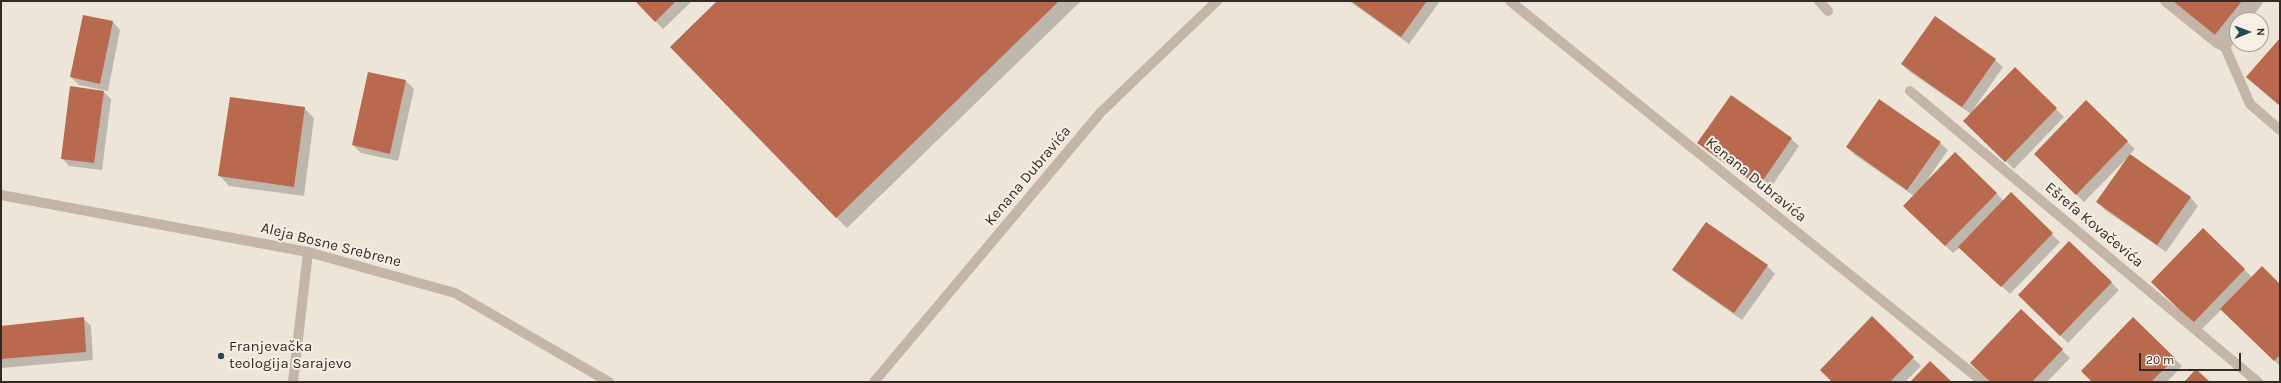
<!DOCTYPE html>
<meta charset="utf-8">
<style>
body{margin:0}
#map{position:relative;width:2281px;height:383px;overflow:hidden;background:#eee5d9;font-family:Karla,sans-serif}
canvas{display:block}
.frame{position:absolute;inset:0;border:2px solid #322a27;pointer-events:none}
.north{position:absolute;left:2229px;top:12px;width:40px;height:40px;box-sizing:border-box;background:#f6efe5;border:1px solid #a8a099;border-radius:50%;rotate:89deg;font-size:11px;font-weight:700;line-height:16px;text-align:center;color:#322a27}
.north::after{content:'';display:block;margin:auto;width:14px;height:18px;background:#214b4f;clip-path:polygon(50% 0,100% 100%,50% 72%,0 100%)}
.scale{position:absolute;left:2139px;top:353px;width:102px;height:18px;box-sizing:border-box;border:2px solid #322a27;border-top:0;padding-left:5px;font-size:12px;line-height:14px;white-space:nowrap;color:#322a27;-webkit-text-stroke:3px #f6efe5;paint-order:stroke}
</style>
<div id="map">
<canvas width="2281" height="383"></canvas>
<div class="frame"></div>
<div class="north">N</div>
<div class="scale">20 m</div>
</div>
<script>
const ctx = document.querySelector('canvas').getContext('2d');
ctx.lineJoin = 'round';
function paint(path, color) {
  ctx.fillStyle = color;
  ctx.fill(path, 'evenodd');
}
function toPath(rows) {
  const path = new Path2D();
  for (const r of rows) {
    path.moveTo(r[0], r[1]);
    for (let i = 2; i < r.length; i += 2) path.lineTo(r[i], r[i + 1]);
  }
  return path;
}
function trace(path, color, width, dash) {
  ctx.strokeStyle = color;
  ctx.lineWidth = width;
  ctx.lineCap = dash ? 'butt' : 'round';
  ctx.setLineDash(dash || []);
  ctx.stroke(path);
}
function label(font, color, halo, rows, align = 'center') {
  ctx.font = font + ' Karla,sans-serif';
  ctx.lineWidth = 4;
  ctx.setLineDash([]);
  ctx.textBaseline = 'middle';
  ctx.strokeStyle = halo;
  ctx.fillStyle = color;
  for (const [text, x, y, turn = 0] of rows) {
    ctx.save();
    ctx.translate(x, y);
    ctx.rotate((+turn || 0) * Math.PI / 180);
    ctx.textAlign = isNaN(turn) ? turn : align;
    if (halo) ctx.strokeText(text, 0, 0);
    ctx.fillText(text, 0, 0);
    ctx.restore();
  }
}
const shadow = toPath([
 [636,1,692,1,663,29],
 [719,1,1081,1,847,228,836,217],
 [1349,1,1440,1,1409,44],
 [2172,1,2262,1,2247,20,2237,20,2237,33,2226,47],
 [113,22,120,30,108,91,79,85,71,77],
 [1995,60,2003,67,1973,110,2015,68,2064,117,2014,169,1964,121,1971,114,1910,72,1902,64],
 [406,81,414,89,398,161,361,153,353,145],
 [102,90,111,99,102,170,69,166,62,158],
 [2086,102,2135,149,2129,155,2191,198,2198,206,2166,252,2105,210,2097,202,2127,158,2084,202,2035,154],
 [304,108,314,118,304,196,229,186,220,176],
 [1791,139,1799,146,1767,193,1707,151,1699,143],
 [1940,143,1948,150,1927,180,1955,153,2004,201,2011,194,2060,242,2010,294,1960,247,1953,253,1904,206,1914,196,1855,155,1847,147],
 [2203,230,2252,277,2280,286,2280,366,2222,309,2201,330,2152,282],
 [2070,242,2119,290,2068,343,2019,295],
 [1767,266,1775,274,1742,320,1682,278,1674,270],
 [2021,310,2070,358,2047,382,1991,382],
 [83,318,91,326,93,360,1,368,1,327],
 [1872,318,1921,366,1905,382,1833,382],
 [2133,318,2182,366,2167,382,2093,382]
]);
const building = toPath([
 [635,1,676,1,655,22],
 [717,1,1059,1,836,218,670,47],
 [1351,1,1427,1,1401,37],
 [2171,1,2242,1,2214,36],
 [83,15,113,21,100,84,70,77],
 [1935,16,1996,59,1962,107,1901,64],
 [2280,38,2280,106,2246,77],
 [2015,67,2057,108,2005,162,1963,121],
 [368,72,406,80,390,154,352,145],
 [70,86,104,91,94,163,61,159],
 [1731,95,1792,138,1759,186,1697,143],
 [230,97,305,107,294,187,218,176],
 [1879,99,1941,142,1907,190,1846,147],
 [2086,100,2128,141,2076,195,2034,154],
 [1955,152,1997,193,1945,246,1903,206],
 [2130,154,2191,197,2157,245,2096,202],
 [2011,192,2053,233,2001,287,1958,247],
 [1706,222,1768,265,1734,313,1672,270],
 [2203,228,2245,269,2193,323,2151,282],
 [2069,241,2112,282,2060,336,2018,295],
 [2262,266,2280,284,2280,355,2274,361,2220,309],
 [2021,309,2063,349,2032,382,1990,382,1970,363],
 [1872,316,1914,357,1890,382,1832,382,1820,370],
 [84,317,86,352,1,359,1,326],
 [2133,317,2175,358,2151,382,2092,382,2081,371],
 [1930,361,1952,382,1910,382],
 [2196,369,2210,382,2184,382]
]);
const service = toPath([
 [1819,1,1828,11],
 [293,382,308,252]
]);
const minor = toPath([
 [1510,1,1983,382],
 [2165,1,2217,43,2225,47,2237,30],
 [2244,20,2258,1],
 [2225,47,2250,104,2280,130],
 [1910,91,2258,382],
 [874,382,1101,112,1217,1]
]);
const tertiary = toPath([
 [1,195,308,252,455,293,609,382]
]);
const markers = [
 [221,356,4,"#214b4f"]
];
const streetNames = [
 ["Kenana Dubravića",1028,176,-50],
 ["Kenana Dubravića",1756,180,39],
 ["Ešrefa Kovačevića",2094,225,40],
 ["Aleja Bosne Srebrene",331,245,14]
];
const poiNames = [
 ["Franjevačka",229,347],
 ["teologija Sarajevo",229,364]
];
paint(shadow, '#0003');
paint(building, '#b9694d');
trace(service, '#c5b5a7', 10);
trace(minor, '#c5b5a7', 10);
trace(tertiary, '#c5b5a7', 10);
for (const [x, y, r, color] of markers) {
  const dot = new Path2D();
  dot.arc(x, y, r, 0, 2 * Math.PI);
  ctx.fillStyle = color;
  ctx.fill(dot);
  trace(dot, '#f6efe5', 1.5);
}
label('15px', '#322a27', '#f6efe5', streetNames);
label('15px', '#322a27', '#f6efe5', poiNames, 'left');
</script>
